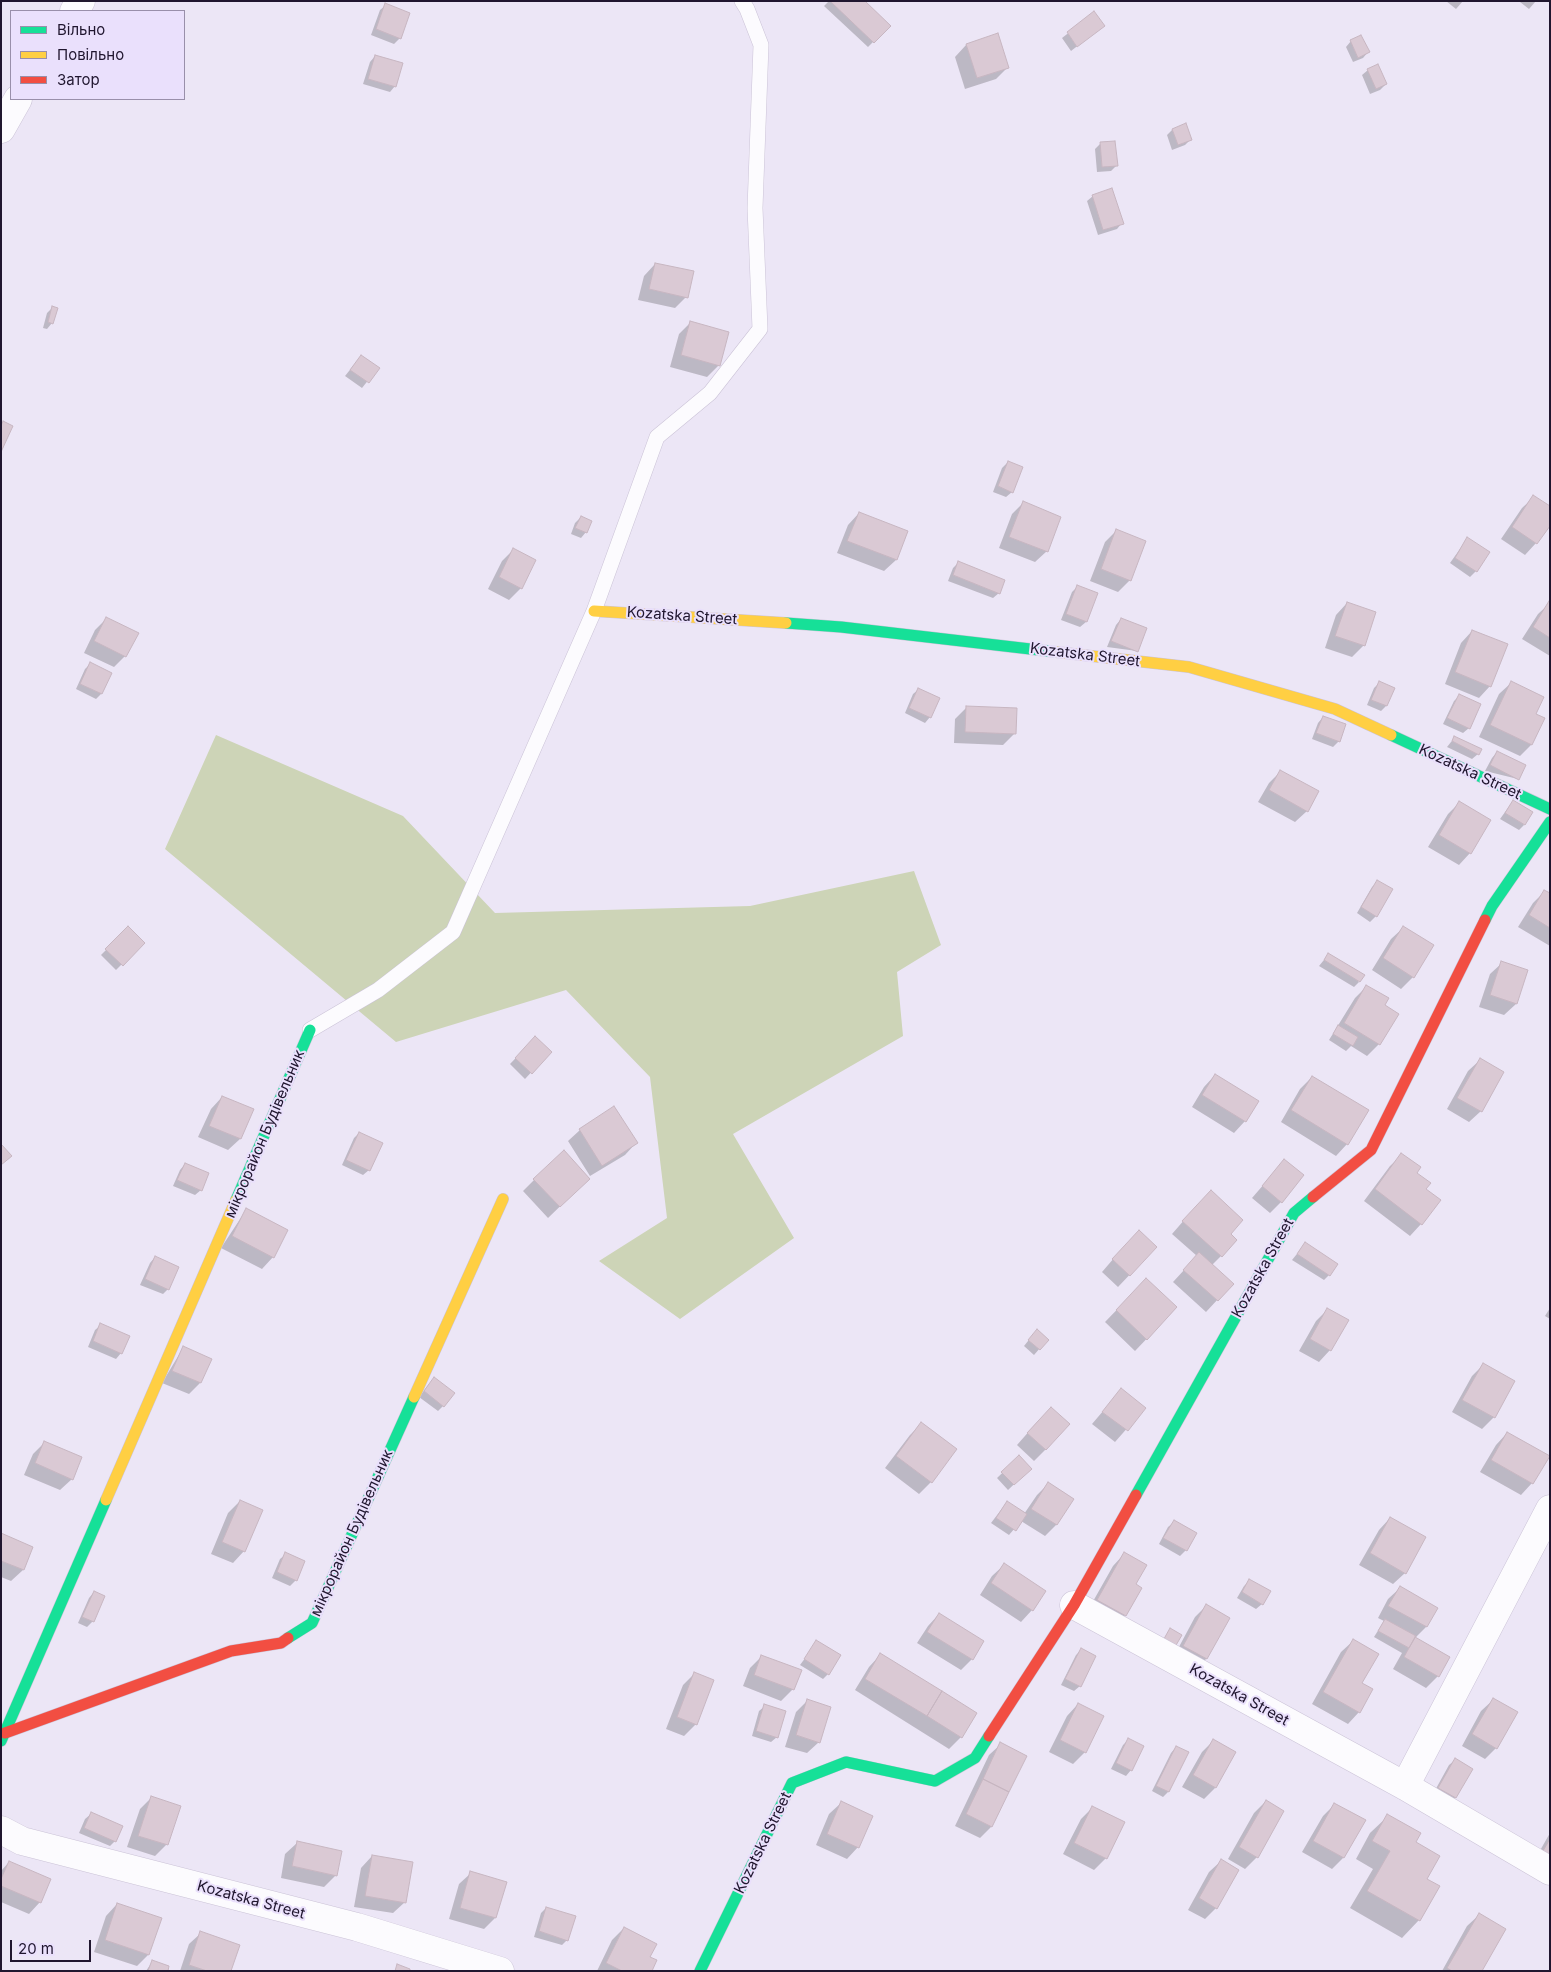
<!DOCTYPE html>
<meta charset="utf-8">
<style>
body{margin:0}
#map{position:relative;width:1551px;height:1972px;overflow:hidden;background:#ece6f6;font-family:Inter,sans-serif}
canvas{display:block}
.frame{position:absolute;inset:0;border:2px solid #20162f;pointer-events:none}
.legend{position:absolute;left:10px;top:10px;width:175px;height:90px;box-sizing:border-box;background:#eae0fc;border:1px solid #998faa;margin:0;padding:6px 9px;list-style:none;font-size:15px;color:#20162f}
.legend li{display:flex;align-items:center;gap:10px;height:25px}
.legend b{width:25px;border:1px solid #998faa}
.scale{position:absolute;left:10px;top:1940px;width:81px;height:22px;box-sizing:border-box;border:2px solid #20162f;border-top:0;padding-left:6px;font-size:15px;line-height:18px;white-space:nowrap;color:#20162f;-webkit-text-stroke:4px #eae0fc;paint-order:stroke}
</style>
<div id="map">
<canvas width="1551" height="1972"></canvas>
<div class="frame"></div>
<ul class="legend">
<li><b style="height:6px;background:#16e098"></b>Вільно</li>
<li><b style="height:6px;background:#ffcf43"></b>Повільно</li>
<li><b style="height:6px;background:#f24e42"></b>Затор</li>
</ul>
<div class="scale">20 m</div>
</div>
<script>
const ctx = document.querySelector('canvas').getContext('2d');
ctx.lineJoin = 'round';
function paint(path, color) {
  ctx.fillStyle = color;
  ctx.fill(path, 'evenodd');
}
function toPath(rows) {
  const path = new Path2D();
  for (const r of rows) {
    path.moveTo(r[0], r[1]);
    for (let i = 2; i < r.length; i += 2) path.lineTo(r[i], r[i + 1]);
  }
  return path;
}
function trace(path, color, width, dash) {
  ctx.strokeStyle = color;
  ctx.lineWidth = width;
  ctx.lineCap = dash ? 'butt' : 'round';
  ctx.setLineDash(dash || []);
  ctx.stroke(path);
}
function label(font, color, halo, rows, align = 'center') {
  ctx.font = font + ' Inter,sans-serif';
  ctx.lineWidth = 4;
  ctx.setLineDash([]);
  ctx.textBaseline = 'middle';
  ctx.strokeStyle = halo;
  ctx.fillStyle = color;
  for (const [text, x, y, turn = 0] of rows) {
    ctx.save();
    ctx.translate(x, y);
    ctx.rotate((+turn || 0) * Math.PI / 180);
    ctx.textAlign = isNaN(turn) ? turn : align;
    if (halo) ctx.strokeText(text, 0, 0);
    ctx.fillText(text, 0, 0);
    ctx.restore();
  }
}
const green = toPath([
 [216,735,403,816,495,913,750,906,914,871,941,945,897,972,903,1036,733,1134,794,1238,680,1319,599,1261,667,1218,650,1077,566,990,396,1042,165,849]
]);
const shadow = toPath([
 [829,1,863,1,889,26,868,47,824,6],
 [1446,1,1463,1,1456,9],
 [1521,1,1536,1,1529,9,1520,2],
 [386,5,400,38,394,44,371,35,380,10],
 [1094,13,1103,26,1071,51,1062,38],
 [997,35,1008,67,996,79,965,89,955,57,966,45],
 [1351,41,1368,52,1363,58,1353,62,1346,47],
 [375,56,395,86,390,92,363,84,370,62],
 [1368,70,1386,84,1380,90,1370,94,1362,75],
 [1185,125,1191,139,1185,145,1172,150,1167,135,1172,130],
 [1100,144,1117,165,1111,171,1097,172,1095,149],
 [1093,196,1122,223,1117,229,1098,235,1087,201],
 [655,264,686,297,675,308,638,300,644,276],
 [52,308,52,323,47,329,43,328,47,313],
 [690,323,719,365,707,377,670,367,679,334],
 [361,356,378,368,362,388,345,376],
 [1008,462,1012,492,1006,497,993,492,1002,468],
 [1534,497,1536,543,1525,555,1501,539,1522,508],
 [1023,503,1047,551,1035,562,999,548,1012,514],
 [859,513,906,532,896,560,884,571,837,553,848,525],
 [581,517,586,532,581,538,571,534,575,523],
 [1116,531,1130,580,1118,592,1090,581,1105,542],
 [1467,539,1476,571,1470,577,1450,563],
 [513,550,521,588,509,600,488,589,502,561],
 [958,563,999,593,993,598,948,581,953,568],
 [1078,586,1097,594,1086,622,1080,627,1061,620,1072,592],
 [1347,603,1364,645,1352,657,1325,648,1336,615],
 [1550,603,1550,656,1522,639,1538,614],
 [107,618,125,656,114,667,84,653,95,630],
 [1121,619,1137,651,1107,647,1116,625],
 [1472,631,1490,686,1479,698,1445,684,1461,643],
 [90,664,111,673,101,694,96,699,76,689,85,669],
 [1379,683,1386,706,1381,711,1367,705,1374,688],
 [1511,683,1534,714,1531,745,1520,756,1479,737,1499,694],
 [919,689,930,717,925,723,905,713,913,694],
 [1460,695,1469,728,1463,733,1443,724,1454,701],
 [967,707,1015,733,1003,745,954,743,955,719],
 [1323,717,1344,725,1339,741,1333,747,1312,739,1318,723],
 [1455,737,1478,754,1472,759,1447,747],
 [1497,752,1518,779,1485,771,1492,758],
 [1281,771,1307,811,1295,822,1258,802,1269,783],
 [1513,801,1524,825,1519,830,1500,819],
 [1459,803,1470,853,1459,865,1428,847,1448,814],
 [1378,882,1376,916,1370,922,1357,913,1372,887],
 [1544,892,1550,895,1550,946,1518,927,1533,903],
 [128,928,143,943,116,970,101,955],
 [1403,928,1413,977,1401,989,1372,970,1391,939],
 [1328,955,1359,982,1354,987,1319,966],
 [1502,963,1527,971,1516,1004,1504,1015,1479,1007,1490,974],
 [1367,986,1383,1006,1397,1014,1379,1044,1367,1056,1351,1046,1346,1051,1329,1040,1355,998],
 [535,1038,550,1052,525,1079,510,1064],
 [1480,1060,1481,1111,1469,1122,1447,1109,1468,1071],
 [1215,1075,1245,1121,1234,1133,1192,1107,1204,1087],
 [1312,1077,1347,1144,1336,1156,1281,1122,1300,1089],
 [222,1097,240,1139,228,1150,198,1137,211,1109],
 [580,1130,636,1143,625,1155,590,1176,568,1141],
 [359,1133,369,1170,363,1175,342,1165,354,1138],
 [1402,1155,1424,1189,1421,1224,1410,1236,1364,1201,1390,1166],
 [1284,1161,1281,1202,1270,1213,1252,1198],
 [185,1164,201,1190,195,1195,173,1186,180,1170],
 [534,1180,577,1190,548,1218,523,1191],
 [1199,1203,1236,1241,1212,1265,1232,1284,1206,1312,1173,1282,1197,1256,1172,1234],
 [246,1210,273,1257,262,1269,221,1248],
 [1127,1243,1156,1247,1118,1287,1102,1272],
 [1305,1244,1329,1275,1324,1280,1292,1260],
 [155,1257,168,1289,163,1294,140,1285,150,1263],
 [1135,1291,1176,1308,1135,1351,1105,1322],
 [1550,1308,1550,1319,1545,1316],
 [1328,1309,1330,1350,1319,1362,1299,1351,1316,1321],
 [101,1325,121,1353,116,1359,88,1347,95,1330],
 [1032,1336,1047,1340,1034,1355,1024,1346],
 [183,1348,200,1383,189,1394,162,1383],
 [1484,1364,1514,1382,1494,1417,1482,1429,1452,1412,1472,1376],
 [429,1384,443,1406,438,1411,419,1397],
 [1121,1390,1145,1408,1115,1442,1092,1424],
 [1039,1420,1046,1449,1034,1461,1017,1445],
 [921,1424,955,1449,931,1482,919,1494,885,1468,910,1435],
 [1507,1433,1532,1483,1521,1495,1480,1472,1496,1445],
 [45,1442,72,1479,60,1490,24,1475,33,1454],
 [1019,1457,1030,1469,1008,1490,997,1478],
 [1049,1483,1073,1499,1056,1525,1045,1536,1021,1521,1009,1535,991,1523,1007,1502,1024,1514,1037,1495],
 [240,1501,244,1551,233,1563,211,1554,228,1513],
 [1390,1518,1405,1573,1393,1584,1359,1565,1379,1530],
 [1174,1522,1195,1534,1186,1550,1180,1556,1159,1544,1168,1527],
 [1,1535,32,1547,23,1570,11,1581,1,1577],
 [286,1554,296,1580,290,1586,272,1578,280,1559],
 [1124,1554,1134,1585,1125,1615,1113,1627,1087,1612,1113,1566],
 [1004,1565,1032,1610,1021,1622,980,1595,992,1576],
 [1249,1581,1262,1604,1256,1609,1237,1598,1244,1586],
 [1400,1588,1436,1609,1426,1627,1415,1638,1449,1657,1438,1676,1426,1688,1393,1669,1402,1653,1374,1637,1384,1621,1378,1618,1388,1599],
 [94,1592,93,1621,87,1627,78,1623,89,1598],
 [1206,1606,1229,1618,1206,1659,1195,1670,1173,1658,1195,1617],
 [939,1614,972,1659,961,1670,917,1643,928,1626],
 [1353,1641,1361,1684,1359,1712,1348,1724,1312,1704,1341,1652],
 [817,1642,828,1674,823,1679,800,1665],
 [1081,1650,1080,1686,1074,1691,1061,1685,1076,1655],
 [880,1655,961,1737,949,1749,855,1690,869,1667],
 [762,1656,793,1689,781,1701,743,1686,750,1668],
 [694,1674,696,1724,684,1736,666,1729,683,1685],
 [1493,1700,1496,1748,1485,1759,1462,1746,1481,1711],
 [807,1701,819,1742,807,1753,785,1747,796,1712],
 [1078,1704,1102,1716,1085,1752,1073,1764,1049,1752,1067,1716],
 [765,1706,777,1737,771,1742,752,1736,759,1711],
 [1128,1740,1131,1770,1126,1776,1111,1769,1123,1745],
 [1213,1741,1215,1788,1204,1799,1182,1787,1202,1752],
 [1001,1744,1026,1756,991,1827,980,1838,955,1826,989,1755],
 [1176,1747,1168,1792,1163,1797,1152,1791,1171,1753],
 [1455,1760,1471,1769,1455,1798,1450,1803,1433,1794,1449,1765],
 [152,1797,179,1806,166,1845,155,1856,127,1847,140,1809],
 [1266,1801,1257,1857,1245,1869,1228,1859,1254,1813],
 [841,1803,858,1847,847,1859,816,1845,829,1814],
 [1335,1804,1364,1821,1343,1858,1332,1869,1302,1852,1323,1816],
 [1092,1808,1106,1858,1094,1870,1063,1854,1081,1819],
 [91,1814,115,1841,110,1846,79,1833,85,1819],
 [1388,1816,1414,1842,1425,1879,1419,1920,1402,1938,1350,1908,1373,1869,1356,1859,1370,1833],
 [1550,1833,1550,1879,1530,1868],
 [297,1843,336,1875,324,1887,281,1878,285,1854],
 [372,1856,405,1902,393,1913,354,1907,361,1868],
 [1221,1861,1216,1908,1205,1919,1188,1910,1209,1872],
 [9,1862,40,1902,29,1914,1,1902,1,1871],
 [471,1873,495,1918,484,1929,449,1919,459,1884],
 [117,1904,148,1955,137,1966,94,1952,106,1916],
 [546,1908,567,1940,562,1945,534,1937,541,1913],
 [1479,1915,1481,1971,1442,1971,1467,1926],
 [624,1928,650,1971,597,1971,612,1940],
 [201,1933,230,1971,180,1971,189,1944],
 [152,1962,166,1971,146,1971]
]);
const building = toPath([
 [830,1,865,1,891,26,874,43,830,1],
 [385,3,410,13,401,39,376,29,385,3],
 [1094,11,1105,26,1077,47,1067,32,1094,11],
 [998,33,1009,68,977,78,966,44,998,33],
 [1361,35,1370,52,1358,58,1350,40,1361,35],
 [375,55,403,63,396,87,368,79,375,55],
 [1378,64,1387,84,1376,89,1367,69,1378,64],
 [1186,123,1192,140,1178,145,1172,129,1186,123],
 [1115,141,1118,166,1102,167,1100,142,1115,141],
 [1112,188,1124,224,1103,230,1092,195,1112,188],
 [655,263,694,271,688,298,649,289,655,263],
 [52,306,58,308,53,324,48,322,52,306],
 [690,321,729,332,720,366,681,355,690,321],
 [361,355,380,368,369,383,350,370,361,355],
 [3,421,13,426,1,452,1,426,3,421],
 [1008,461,1023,467,1013,493,998,486,1008,461],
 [1533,495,1550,506,1550,526,1537,544,1512,527,1533,495],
 [1023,501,1061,517,1048,552,1009,537,1023,501],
 [859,512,908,531,897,560,847,541,859,512],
 [581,516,592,521,587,533,575,528,581,516],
 [1116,529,1146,541,1131,581,1101,569,1116,529],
 [1467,537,1490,552,1477,572,1455,558,1467,537],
 [513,548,536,560,522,589,499,577,513,548],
 [958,561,1005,580,1000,594,953,575,958,561],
 [1077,585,1098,593,1087,622,1066,614,1077,585],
 [1549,601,1550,601,1550,638,1533,627,1549,601],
 [1347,602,1376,612,1365,646,1335,636,1347,602],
 [106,617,139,633,126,657,94,641,106,617],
 [1121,618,1147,628,1138,652,1111,641,1121,618],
 [1472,630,1508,644,1491,687,1455,672,1472,630],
 [90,662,112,673,102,694,80,684,90,662],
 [1379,681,1395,688,1387,706,1371,700,1379,681],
 [1511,681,1544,697,1536,714,1545,718,1532,745,1490,725,1511,681],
 [918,688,940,698,931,718,909,708,918,688],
 [1459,694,1481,704,1470,729,1447,718,1459,694],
 [966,706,1017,708,1016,734,965,732,966,706],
 [1323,716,1346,724,1340,742,1316,733,1323,716],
 [1454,736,1482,749,1479,755,1452,741,1454,736],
 [1497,751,1526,765,1519,780,1490,765,1497,751],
 [1280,770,1319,791,1308,812,1269,790,1280,770],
 [1513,800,1533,812,1525,825,1505,813,1513,800],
 [1459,801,1491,820,1471,854,1439,835,1459,801],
 [1377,880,1393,889,1377,917,1361,907,1377,880],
 [1544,890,1550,893,1550,928,1529,915,1544,890],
 [128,926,145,943,123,966,105,949,128,926],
 [1403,926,1434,945,1414,978,1383,958,1403,926],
 [1328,953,1365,975,1360,982,1324,960,1328,953],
 [1501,961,1528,970,1517,1004,1490,995,1501,961],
 [1366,985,1389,998,1385,1005,1399,1014,1380,1045,1344,1023,1366,985],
 [1338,1025,1358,1037,1353,1046,1333,1034,1338,1025],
 [535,1036,552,1052,532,1074,515,1058,535,1036],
 [1480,1058,1504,1072,1482,1112,1457,1098,1480,1058],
 [1215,1074,1259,1101,1246,1122,1202,1095,1215,1074],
 [1312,1076,1369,1110,1348,1145,1291,1110,1312,1076],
 [222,1096,254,1109,241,1139,209,1126,222,1096],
 [614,1106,638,1143,602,1166,579,1129,614,1106],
 [359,1132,383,1143,370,1171,346,1160,359,1132],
 [1,1144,12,1156,1,1165,1,1144],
 [564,1150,590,1179,560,1207,533,1179,564,1150],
 [1401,1153,1421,1167,1417,1173,1431,1183,1426,1189,1441,1200,1422,1225,1375,1189,1401,1153],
 [1284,1159,1304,1175,1282,1203,1262,1186,1284,1159],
 [185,1163,209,1173,202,1191,177,1180,185,1163],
 [1211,1190,1243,1220,1231,1234,1237,1240,1222,1257,1182,1221,1211,1190],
 [246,1208,288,1230,274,1258,232,1236,246,1208],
 [1139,1230,1157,1247,1130,1276,1112,1259,1139,1230],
 [1305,1242,1338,1264,1330,1276,1297,1254,1305,1242],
 [1199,1252,1234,1284,1218,1301,1183,1270,1199,1252],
 [155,1256,179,1267,169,1290,145,1279,155,1256],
 [1146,1278,1177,1307,1147,1340,1116,1310,1146,1278],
 [1327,1308,1349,1320,1331,1351,1310,1339,1327,1308],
 [100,1323,130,1336,122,1354,93,1341,100,1323],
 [1037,1329,1049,1340,1040,1350,1028,1340,1037,1329],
 [183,1346,212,1359,201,1383,172,1371,183,1346],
 [1483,1363,1515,1381,1495,1418,1462,1400,1483,1363],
 [434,1377,455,1393,444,1407,424,1391,434,1377],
 [1121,1388,1146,1408,1128,1431,1102,1412,1121,1388],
 [1051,1407,1070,1424,1046,1450,1027,1433,1051,1407],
 [921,1422,957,1449,932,1483,896,1456,921,1422],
 [1507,1432,1550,1456,1533,1484,1491,1460,1507,1432],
 [44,1441,82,1457,73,1480,35,1463,44,1441],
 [1019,1455,1032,1469,1014,1485,1001,1472,1019,1455],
 [1048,1482,1074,1499,1057,1525,1031,1509,1048,1482],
 [240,1500,263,1510,245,1552,222,1542,240,1500],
 [1007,1501,1027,1514,1016,1531,996,1518,1007,1501],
 [1390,1517,1426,1537,1406,1574,1370,1553,1390,1517],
 [1174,1520,1197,1533,1187,1551,1163,1538,1174,1520],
 [1,1533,33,1547,24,1570,1,1561,1,1533],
 [285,1552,305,1561,297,1581,277,1572,285,1552],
 [1124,1552,1147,1565,1136,1584,1142,1588,1126,1616,1097,1600,1124,1552],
 [1004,1563,1046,1591,1033,1611,991,1583,1004,1563],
 [1249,1579,1271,1591,1263,1605,1242,1592,1249,1579],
 [1400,1586,1438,1608,1427,1627,1388,1606,1400,1586],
 [94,1591,105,1596,94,1622,82,1617,94,1591],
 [1206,1604,1230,1618,1207,1659,1183,1646,1206,1604],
 [939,1613,984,1641,973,1660,927,1632,939,1613],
 [1385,1619,1416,1636,1409,1648,1378,1631,1385,1619],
 [1170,1628,1182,1635,1172,1652,1160,1646,1170,1628],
 [1415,1637,1450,1657,1439,1677,1404,1657,1415,1637],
 [1353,1639,1379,1654,1362,1683,1373,1689,1360,1713,1323,1692,1353,1639],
 [816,1640,841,1655,829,1675,804,1659,816,1640],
 [1081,1648,1096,1656,1081,1687,1065,1679,1081,1648],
 [880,1653,942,1691,927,1716,865,1679,880,1653],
 [761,1655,802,1670,794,1690,754,1675,761,1655],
 [694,1672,714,1680,697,1725,677,1717,694,1672],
 [942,1691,977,1713,962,1738,927,1716,942,1691],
 [1493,1698,1518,1712,1497,1749,1472,1734,1493,1698],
 [807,1699,831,1707,820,1743,796,1735,807,1699],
 [1078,1703,1104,1716,1086,1753,1060,1740,1078,1703],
 [764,1704,786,1711,778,1738,756,1731,764,1704],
 [1128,1738,1144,1746,1132,1771,1116,1763,1128,1738],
 [1213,1739,1236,1752,1216,1788,1193,1775,1213,1739],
 [1000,1742,1027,1756,1009,1792,983,1779,1000,1742],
 [1176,1746,1189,1752,1169,1792,1156,1786,1176,1746],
 [1455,1758,1473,1769,1456,1798,1438,1788,1455,1758],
 [983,1779,1009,1792,992,1827,966,1814,983,1779],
 [151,1796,181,1806,168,1845,138,1836,151,1796],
 [1266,1800,1284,1811,1258,1858,1239,1847,1266,1800],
 [841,1801,873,1816,859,1848,827,1834,841,1801],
 [1334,1803,1366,1820,1344,1858,1313,1841,1334,1803],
 [1092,1806,1125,1822,1107,1859,1074,1843,1092,1806],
 [91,1812,123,1826,116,1842,84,1828,91,1812],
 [1387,1814,1421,1833,1416,1842,1440,1856,1427,1879,1440,1886,1420,1921,1367,1891,1390,1851,1372,1841,1387,1814],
 [1550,1839,1550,1862,1540,1856,1550,1839],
 [297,1841,342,1851,337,1876,292,1866,297,1841],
 [372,1855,413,1862,406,1903,365,1896,372,1855],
 [1221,1859,1239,1870,1217,1909,1199,1898,1221,1859],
 [9,1861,51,1879,41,1903,1,1886,1,1879,9,1861],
 [470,1871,507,1882,496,1918,460,1908,470,1871],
 [117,1903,162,1918,149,1955,105,1940,117,1903],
 [546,1907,576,1916,568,1941,539,1931,546,1907],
 [1479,1913,1506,1929,1482,1971,1452,1971,1447,1968,1479,1913],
 [624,1927,657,1944,650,1957,657,1960,652,1971,622,1971,606,1963,624,1927],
 [200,1931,240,1945,231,1971,207,1971,189,1965,200,1931],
 [152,1960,169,1966,168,1971,148,1971,152,1960],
 [397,1964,410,1969,410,1971,395,1971,397,1964]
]);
const lane = toPath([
 [310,1030,378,990,453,932,594,611,657,437,710,393,760,329,755,208,761,45,747,9,742,1]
]);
const street = toPath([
 [74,11,81,1],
 [1,129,18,99],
 [1074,1605,1405,1786,1550,1871],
 [1405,1786,1550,1509],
 [1,1830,22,1841,357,1927,500,1971]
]);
const fast = toPath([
 [786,623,841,627,1056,652],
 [1391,735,1550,809],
 [1485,920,1492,906,1550,822],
 [236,1200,310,1030],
 [1136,1495,1294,1213,1313,1197],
 [288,1638,312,1623,414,1397],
 [1,1741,106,1500],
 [700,1971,792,1783,846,1762,935,1781,975,1758,989,1736]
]);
const slow = toPath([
 [594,611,786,623],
 [1056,652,1189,667,1335,709,1391,735],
 [414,1397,503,1199],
 [106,1500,236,1200]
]);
const jam = toPath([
 [1313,1197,1371,1150,1485,920],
 [5,1733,231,1651,281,1643,288,1638],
 [989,1736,1074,1605,1136,1495]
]);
const streetNames = [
 ["Kozatska Street",682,616,4],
 ["Kozatska Street",1085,655,7],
 ["Kozatska Street",1470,772,25],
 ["мікрорайон Будівельник",265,1134,-67],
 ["Kozatska Street",1263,1268,-61],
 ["мікрорайон Будівельник",352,1533,-66],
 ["Kozatska Street",1239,1695,29],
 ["Kozatska Street",763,1843,-64],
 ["Kozatska Street",251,1900,15]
];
paint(green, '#cdd4b7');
paint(shadow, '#0003');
paint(building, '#dac9d4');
trace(building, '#c7b6c1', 1);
trace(lane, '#cbc3d7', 16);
trace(street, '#cbc3d7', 29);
trace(fast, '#cbc3d7', 12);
trace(slow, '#cbc3d7', 12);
trace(jam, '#cbc3d7', 12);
trace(lane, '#fcfbfe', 15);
trace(street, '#fcfbfe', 28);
trace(fast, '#16e098', 11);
trace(slow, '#ffcf43', 11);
trace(jam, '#f24e42', 11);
label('15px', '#20162f', '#eae0fc', streetNames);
</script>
